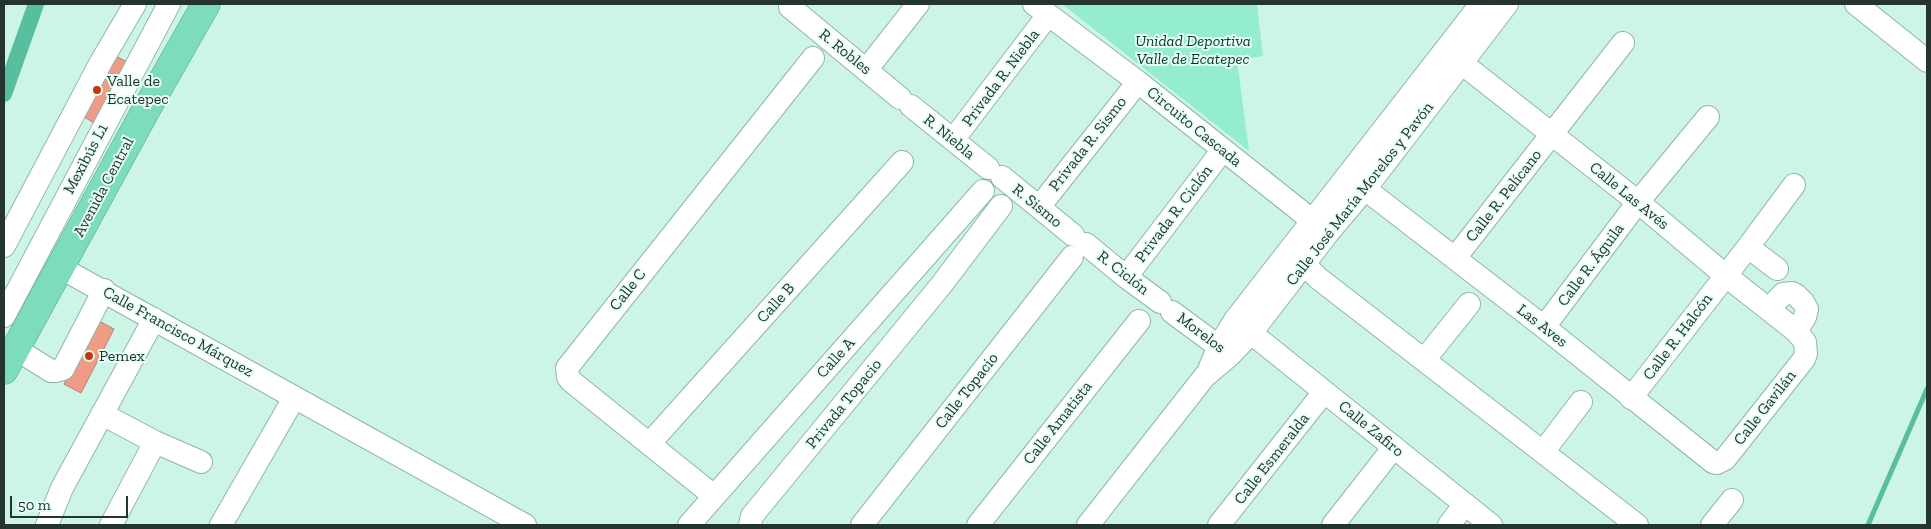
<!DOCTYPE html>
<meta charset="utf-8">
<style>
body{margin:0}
#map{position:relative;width:1931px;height:529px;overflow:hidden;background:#ccf5e6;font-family:"Zilla Slab",serif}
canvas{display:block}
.frame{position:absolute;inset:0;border:5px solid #24342e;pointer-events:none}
.scale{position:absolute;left:10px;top:496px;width:118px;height:22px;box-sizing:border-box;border:2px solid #24342e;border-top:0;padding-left:6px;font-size:15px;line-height:18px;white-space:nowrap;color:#24342e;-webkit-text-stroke:4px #e6fef5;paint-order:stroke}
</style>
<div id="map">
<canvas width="1931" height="529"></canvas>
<div class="frame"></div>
<div class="scale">50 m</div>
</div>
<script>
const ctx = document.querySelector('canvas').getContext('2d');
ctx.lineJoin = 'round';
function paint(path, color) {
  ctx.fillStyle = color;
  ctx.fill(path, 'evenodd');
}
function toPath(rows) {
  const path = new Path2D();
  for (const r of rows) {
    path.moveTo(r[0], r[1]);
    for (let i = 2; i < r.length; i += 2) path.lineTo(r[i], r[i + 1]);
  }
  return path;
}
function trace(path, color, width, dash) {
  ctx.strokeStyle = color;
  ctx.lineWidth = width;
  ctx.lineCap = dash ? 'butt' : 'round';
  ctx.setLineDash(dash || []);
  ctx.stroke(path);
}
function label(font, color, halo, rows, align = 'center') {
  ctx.font = font + ' "Zilla Slab",serif';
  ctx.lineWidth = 4;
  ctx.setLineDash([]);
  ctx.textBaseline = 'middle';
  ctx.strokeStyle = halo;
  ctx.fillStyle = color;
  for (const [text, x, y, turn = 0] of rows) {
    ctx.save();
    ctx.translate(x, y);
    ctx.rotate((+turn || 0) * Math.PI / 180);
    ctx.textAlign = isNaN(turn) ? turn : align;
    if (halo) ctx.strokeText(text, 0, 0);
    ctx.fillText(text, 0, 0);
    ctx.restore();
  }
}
const green = toPath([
 [1062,4,1257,4,1263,56,1237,60,1249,151]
]);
const stream = toPath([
 [1868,525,1927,389]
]);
const canal = toPath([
 [4,94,36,4]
]);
const building = toPath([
 [112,54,129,63,96,124,79,114,112,54],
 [97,320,114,329,81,393,64,384,97,320]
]);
const minor = toPath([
 [1034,4,1138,82,1323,229],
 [1856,4,1927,61],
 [790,7,900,98],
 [867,69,918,4],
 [911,106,988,168],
 [953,140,1048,15],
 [1002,177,1073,235],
 [1365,189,1544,327,1713,462,1717,463,1725,459,1804,359,1806,354,1805,342,1796,331,1725,275,1638,202,1445,50],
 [1039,207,1138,82],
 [1086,244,1126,277,1160,302],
 [4,246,101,62,135,4],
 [1748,247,1777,269],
 [1455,258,1623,43],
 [1305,265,1318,278,1637,525],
 [61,268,525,525],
 [1126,277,1222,151],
 [1769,309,1783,294,1792,293,1796,295,1803,302,1807,309,1805,317,1796,331],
 [1172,312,1230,355],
 [4,316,169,4],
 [1544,327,1638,202,1708,117],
 [1251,333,1491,525],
 [16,349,51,371,55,371,63,369,104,290],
 [1424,360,1469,304],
 [1210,367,1219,346,1235,320,1481,4],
 [1631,398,1748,247,1794,185],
 [102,414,155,442,201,462],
 [650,443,902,162],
 [1543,452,1581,402],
 [714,496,571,381,568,377,567,368,813,58],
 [47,525,62,488,154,319],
 [111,525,155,442],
 [221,525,294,398],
 [689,525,983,191],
 [750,525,752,516,942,284,1001,206],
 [862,525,1072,257],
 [978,525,1139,321],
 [1088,525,1205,376,1230,355,1251,333,1328,233,1365,189,1507,4],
 [1219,525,1324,392],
 [1333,525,1394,447],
 [1449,525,1465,504],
 [1712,525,1732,500]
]);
const highway = toPath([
 [4,370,147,108,206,4]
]);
const markers = [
 [97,90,5,"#c1380f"],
 [89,356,5,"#c1380f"]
];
const parkNames = [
 ["Unidad Deportiva",1193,41],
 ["Valle de Ecatepec",1193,59]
];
const streetNames = [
 ["R. Robles",845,52,39],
 ["Privada R. Niebla",1001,78,-53],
 ["Circuito Cascada",1194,127,39],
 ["R. Niebla",949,137,39],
 ["Privada R. Sismo",1088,144,-52],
 ["Mexibús L1",86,159,-62],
 ["Avenida Central",104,187,-62],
 ["Calle José María Morelos y Pavón",1360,194,-52],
 ["Calle R. Pelícano",1504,196,-52],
 ["Calle Las Avés",1629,196,39],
 ["R. Sismo",1037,206,39],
 ["Privada R. Ciclón",1174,214,-53],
 ["Calle R. Águila",1591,265,-53],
 ["R. Ciclón",1123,273,38],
 ["Calle C",628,290,-52],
 ["Calle B",776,303,-48],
 ["Las Aves",1542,326,38],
 ["Calle Francisco Márquez",178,332,29],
 ["Morelos",1201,333,37],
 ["Calle R. Halcón",1678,337,-53],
 ["Calle A",836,358,-48],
 ["Calle Topacio",967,391,-52],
 ["Privada Topacio",844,404,-51],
 ["Calle Gavilán",1765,408,-52],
 ["Calle Amatista",1058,423,-52],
 ["Calle Zafiro",1371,429,39],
 ["Calle Esmeralda",1272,459,-52]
];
const poiNames = [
 ["Valle de",107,81],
 ["Ecatepec",107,99],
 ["Pemex",99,356]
];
paint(green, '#94edcf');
trace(stream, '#57be9f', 5);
trace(canal, '#57be9f', 16);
paint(building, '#f09b85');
trace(building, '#a8847a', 1);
trace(minor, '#8fb6a8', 24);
trace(highway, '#5da18b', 29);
trace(minor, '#fff', 22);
trace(highway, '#7cdcbd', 28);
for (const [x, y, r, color] of markers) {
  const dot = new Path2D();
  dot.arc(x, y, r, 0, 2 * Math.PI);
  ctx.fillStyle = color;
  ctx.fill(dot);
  trace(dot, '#e6fef5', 2);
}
label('italic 16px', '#033528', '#e6fef5', parkNames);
label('16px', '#24342e', '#e6fef5', streetNames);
label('16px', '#24342e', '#e6fef5', poiNames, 'left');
</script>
